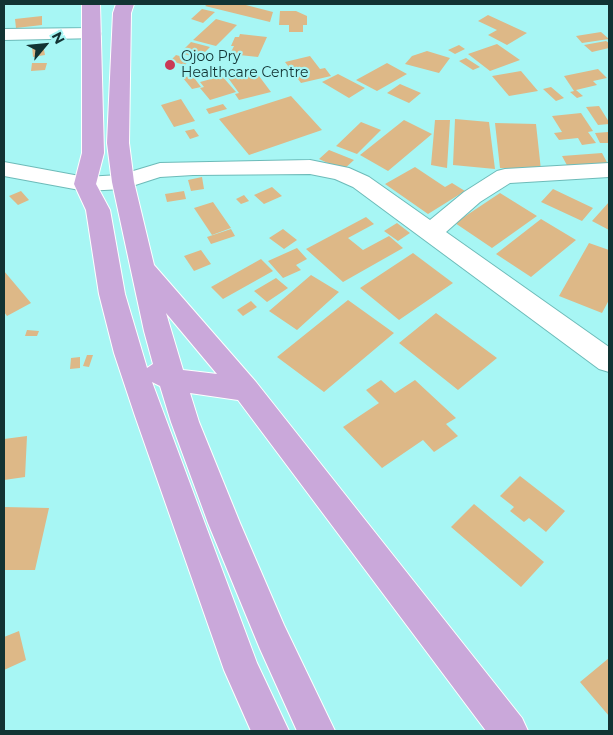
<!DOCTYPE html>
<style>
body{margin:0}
#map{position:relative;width:613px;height:735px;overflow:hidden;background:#a7f6f4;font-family:Montserrat,sans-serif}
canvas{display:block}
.frame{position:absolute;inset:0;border:5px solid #123333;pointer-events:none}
.north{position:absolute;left:20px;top:20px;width:50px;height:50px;-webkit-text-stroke:4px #a7f6f4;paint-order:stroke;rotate:62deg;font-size:14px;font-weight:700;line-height:20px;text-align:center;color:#123333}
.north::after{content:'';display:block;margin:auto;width:18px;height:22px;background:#123333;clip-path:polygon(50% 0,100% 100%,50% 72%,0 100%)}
</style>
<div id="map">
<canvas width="613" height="735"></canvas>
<div class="frame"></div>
<div class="north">N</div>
</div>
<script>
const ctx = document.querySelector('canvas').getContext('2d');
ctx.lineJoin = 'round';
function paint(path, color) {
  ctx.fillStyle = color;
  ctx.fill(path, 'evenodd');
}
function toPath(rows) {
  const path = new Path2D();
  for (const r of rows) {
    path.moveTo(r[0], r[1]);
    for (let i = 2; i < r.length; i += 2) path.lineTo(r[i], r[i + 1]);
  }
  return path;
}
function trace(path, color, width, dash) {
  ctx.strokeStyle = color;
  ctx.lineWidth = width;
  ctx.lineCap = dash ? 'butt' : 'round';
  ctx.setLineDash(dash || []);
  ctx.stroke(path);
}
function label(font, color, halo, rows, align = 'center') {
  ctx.font = font + ' Montserrat,sans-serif';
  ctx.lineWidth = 4.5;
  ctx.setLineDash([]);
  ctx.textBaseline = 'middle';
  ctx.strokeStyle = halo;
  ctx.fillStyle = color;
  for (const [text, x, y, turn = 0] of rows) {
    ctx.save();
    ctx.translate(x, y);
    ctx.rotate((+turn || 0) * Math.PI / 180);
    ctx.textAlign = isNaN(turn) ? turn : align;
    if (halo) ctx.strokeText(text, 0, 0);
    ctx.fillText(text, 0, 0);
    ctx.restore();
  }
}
const building = toPath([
 [208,4,242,4,273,12,270,22,205,6],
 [202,9,215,12,203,23,191,19],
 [280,11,296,11,307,16,307,25,303,25,303,32,289,32,289,25,279,25],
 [488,15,527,33,507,45,488,35,497,30,478,21],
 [42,16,42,25,16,28,15,19],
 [216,19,237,25,216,46,193,40],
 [601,32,609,39,582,43,576,36],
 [240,34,267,37,258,57,230,54,234,46,231,46,235,37,239,37],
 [606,41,609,43,609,48,592,52,584,45],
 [191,42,210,47,199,58,180,53],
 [43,44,45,55,33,57,32,46],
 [497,44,520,60,490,71,468,54],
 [459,45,465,49,455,54,448,50],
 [427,51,450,58,439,73,405,64,412,56],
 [176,55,190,59,185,65,170,61],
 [310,56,320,69,325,68,331,76,301,83,285,62],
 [466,58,480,67,473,70,459,61],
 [32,63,47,63,45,70,31,71],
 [387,63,407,74,377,91,356,80],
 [253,68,271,92,239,100,235,94,239,93,226,75],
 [598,69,607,78,593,81,597,85,576,90,583,96,577,98,570,92,574,91,564,76],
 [521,71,538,91,509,96,492,76],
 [338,74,365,88,349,98,322,82],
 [192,75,201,87,192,89,183,78],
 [222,76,236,92,210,100,200,88,204,87,200,82],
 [400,84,421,93,409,103,387,93],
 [551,87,564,98,556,101,543,89],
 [291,96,322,130,249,155,219,119],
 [181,99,195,121,174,127,161,105],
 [223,104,227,109,209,114,206,109],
 [599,106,609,122,609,124,598,125,586,107],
 [581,113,593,131,588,132,596,143,582,145,578,138,559,140,554,133,562,132,552,116],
 [455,119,489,122,495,169,453,165],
 [404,120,432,134,388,171,360,155],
 [435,120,450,120,447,168,431,165],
 [361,122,381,130,357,154,336,146],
 [495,123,536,124,541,170,500,168],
 [194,129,199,136,190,139,185,131],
 [608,132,609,143,600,143,595,133],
 [329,150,354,160,343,170,319,159],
 [602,153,609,166,569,169,562,156],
 [415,167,445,187,452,183,465,191,428,214,385,184],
 [202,177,204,189,191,191,188,180],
 [272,187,282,196,264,204,254,195],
 [553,189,593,208,582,221,541,202],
 [21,191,29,200,18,205,9,196],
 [184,191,186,199,167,202,165,194],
 [500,193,537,216,492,248,455,223],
 [244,195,249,201,241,204,236,199],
 [213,202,231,228,212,235,194,208],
 [609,202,609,230,592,221],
 [366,217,374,224,348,238,363,250,389,236,403,248,343,282,306,249],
 [541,219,576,240,531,277,496,254],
 [397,223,410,233,398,241,384,231],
 [231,229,235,236,211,244,207,237],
 [283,229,297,240,284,249,269,238],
 [589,243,609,250,609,300,602,313,559,296],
 [297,248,307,259,296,265,301,270,283,278,268,261],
 [201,250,211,264,194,271,184,256],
 [413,253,453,283,399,320,360,288],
 [261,259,273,271,223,299,211,287],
 [4,271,31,303,7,316,4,312],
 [311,275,339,292,297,330,269,311],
 [276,278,288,288,267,302,254,291],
 [348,300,394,333,324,392,277,357],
 [251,301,257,307,243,316,237,310],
 [436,313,497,358,458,390,399,343],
 [27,330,39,331,37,336,25,336],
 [87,355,93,355,89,367,83,366],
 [80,357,80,368,70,369,71,358],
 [381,380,395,393,415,380,456,418,446,424,458,436,434,452,423,440,382,468,343,427,379,403,366,390],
 [27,436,25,477,4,480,4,439],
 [520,476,565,511,546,532,529,518,524,522,510,511,514,507,500,496],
 [474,504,544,562,521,587,451,527],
 [4,507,49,508,35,570,4,570],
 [19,631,26,660,4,670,4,637],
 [609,658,609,716,580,682]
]);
const minor = toPath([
 [92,28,99,30,101,34,99,38,4,40,4,29,92,28],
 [310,160,349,168,369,177,430,220,464,192,497,171,505,169,609,163,609,177,510,183,480,202,446,232,609,347,609,372,599,369,353,187,335,179,310,174,193,175,160,177,123,189,85,191,4,176,4,162,85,177,120,175,160,163,310,160]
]);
const major = toPath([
 [82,4,100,4,104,153,96,184,110,210,125,294,147,368,153,364,144,331,112,182,107,143,113,13,116,4,134,4,131,13,129,143,134,182,154,265,256,382,522,718,528,731,486,731,238,400,190,393,199,422,240,523,284,625,335,731,297,731,260,649,208,523,171,422,160,386,152,382,257,663,289,731,251,731,224,670,135,416,114,353,99,294,86,210,74,184,82,153,82,4],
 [166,313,217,374,183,370,166,313]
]);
const markers = [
 [170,65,6,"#c93955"]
];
const farPoinames = [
 ["Ojoo Pry",181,57],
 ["Healthcare Centre",181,73]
];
paint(building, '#ddb887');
trace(minor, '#6dbbb9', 2);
trace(major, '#fff', 2);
paint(minor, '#fff');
paint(major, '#caa8da');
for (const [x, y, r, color] of markers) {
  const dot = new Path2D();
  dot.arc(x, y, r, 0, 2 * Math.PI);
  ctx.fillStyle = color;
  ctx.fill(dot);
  trace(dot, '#a7f6f4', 2);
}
label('14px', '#123333', '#a7f6f4', farPoinames, 'left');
</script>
